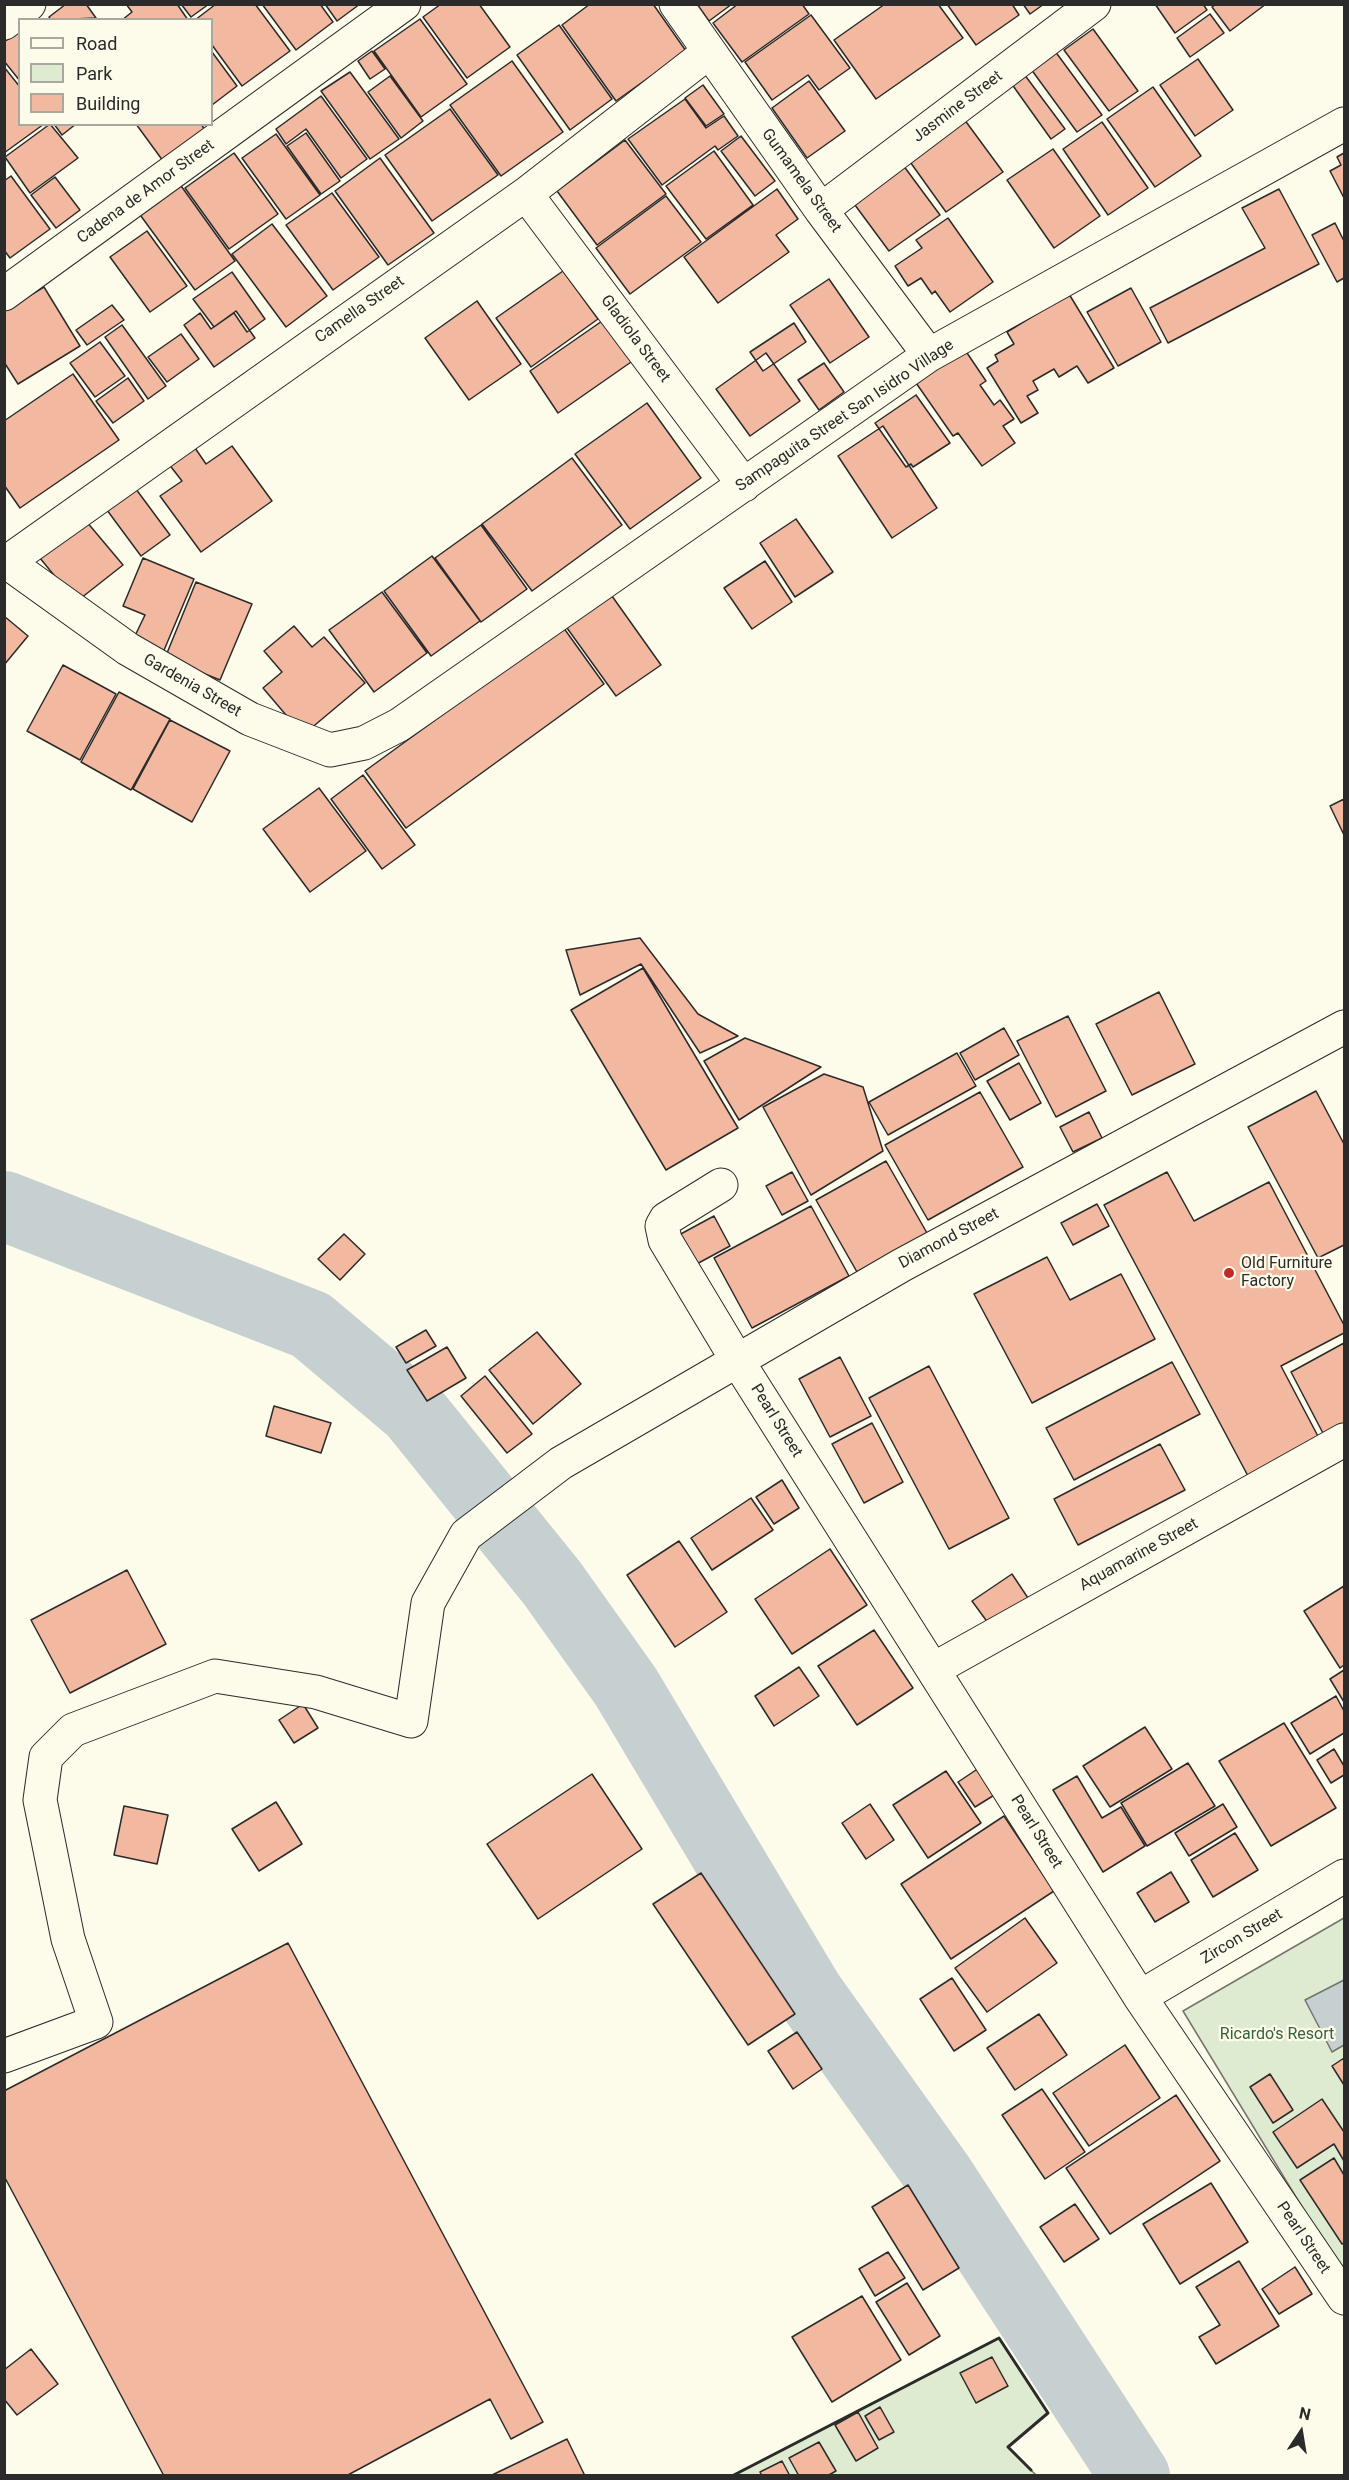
<!DOCTYPE html>
<style>
body{margin:0}
#map{position:relative;width:1349px;height:2480px;overflow:hidden;background:#fdfbea;font-family:Roboto,sans-serif}
canvas{display:block}
.frame{position:absolute;inset:0;border:6px solid #2b2b2b;pointer-events:none}
.legend{position:absolute;left:18px;top:18px;width:195px;height:108px;box-sizing:border-box;background:#fdfbea;border:2px solid #a9a89e;margin:0;padding:8px 10px;list-style:none;font-size:18px;color:#2b2b2b}
.legend li{display:flex;align-items:center;gap:12px;height:30px}
.legend b{width:30px;border:2px solid #a9a89e}
.north{position:absolute;left:1271px;top:2402px;width:60px;height:60px;-webkit-text-stroke:4px #fdfbea;paint-order:stroke;rotate:12deg;font-size:16px;font-weight:700;line-height:24px;text-align:center;color:#2b2b2b}
.north::after{content:'';display:block;margin:auto;width:21px;height:27px;background:#2b2b2b;clip-path:polygon(50% 0,100% 100%,50% 72%,0 100%)}
</style>
<div id="map">
<canvas width="1349" height="2480"></canvas>
<div class="frame"></div>
<ul class="legend">
<li><b style="height:8px;background:#fdfbea"></b>Road</li>
<li><b style="height:16px;background:#deebd1"></b>Park</li>
<li><b style="height:16px;background:#f2b8a0"></b>Building</li>
</ul>
<div class="north">N</div>
</div>
<script>
const ctx = document.querySelector('canvas').getContext('2d');
ctx.lineJoin = 'round';
function paint(path, color) {
  ctx.fillStyle = color;
  ctx.fill(path, 'evenodd');
}
function toPath(rows) {
  const path = new Path2D();
  for (const r of rows) {
    path.moveTo(r[0], r[1]);
    for (let i = 2; i < r.length; i += 2) path.lineTo(r[i], r[i + 1]);
  }
  return path;
}
function trace(path, color, width, dash) {
  ctx.strokeStyle = color;
  ctx.lineWidth = width;
  ctx.lineCap = dash ? 'butt' : 'round';
  ctx.setLineDash(dash || []);
  ctx.stroke(path);
}
function label(font, color, halo, rows, align = 'center') {
  ctx.font = font + ' Roboto,sans-serif';
  ctx.lineWidth = 4.5;
  ctx.setLineDash([]);
  ctx.textBaseline = 'middle';
  ctx.strokeStyle = halo;
  ctx.fillStyle = color;
  for (const [text, x, y, turn = 0] of rows) {
    ctx.save();
    ctx.translate(x, y);
    ctx.rotate((+turn || 0) * Math.PI / 180);
    ctx.textAlign = isNaN(turn) ? turn : align;
    if (halo) ctx.strokeText(text, 0, 0);
    ctx.fillText(text, 0, 0);
    ctx.restore();
  }
}
const green = toPath([
 [1344,1918,1344,2276,1183,2011,1344,1918],
 [999,2338,1048,2413,1008,2447,1036,2475,732,2476,999,2338]
]);
const water = toPath([
 [1344,1980,1344,2045,1332,2052,1305,2000,1344,1980]
]);
const river = toPath([
 [4,1206,311,1325,413,1411,552,1583,626,1687,808,1992,940,2177,1135,2476]
]);
const building = toPath([
 [66,4,86,4,96,18,51,20,49,17,66,4],
 [126,4,177,4,188,20,122,20,132,12,126,4],
 [181,4,209,4,191,17,181,4],
 [216,4,255,4,290,51,242,86,212,45,212,20,195,20,216,4],
 [262,4,320,4,333,22,296,50,262,4],
 [325,4,360,4,337,21,325,4],
 [441,4,479,4,510,47,467,78,423,17,441,4],
 [590,4,653,4,686,51,616,101,562,25,590,4],
 [697,4,732,4,709,21,697,4],
 [738,4,802,4,809,14,742,62,713,23,738,4],
 [885,4,938,4,963,38,876,99,834,40,885,4],
 [947,4,1012,4,1019,15,976,45,947,4],
 [1023,4,1044,4,1030,14,1023,4],
 [1155,4,1203,4,1207,10,1175,33,1155,4],
 [1216,4,1266,4,1230,31,1212,7,1216,4],
 [1210,14,1224,33,1190,57,1177,38,1210,14],
 [811,15,850,68,819,90,808,75,772,100,745,62,811,15],
 [420,19,467,84,421,117,374,51,420,19],
 [559,25,612,99,570,130,517,55,559,25],
 [1093,29,1138,91,1109,111,1064,50,1093,29],
 [20,31,20,81,4,61,4,42,20,31],
 [1052,47,1102,115,1077,132,1028,65,1052,47],
 [372,51,385,69,370,79,358,61,372,51],
 [212,52,237,86,212,105,212,52],
 [1198,59,1233,110,1195,136,1160,85,1198,59],
 [512,61,563,132,501,176,450,105,512,61],
 [4,67,20,87,20,124,44,124,4,153,4,67],
 [350,72,399,139,370,159,321,91,350,72],
 [1024,74,1065,129,1051,139,1011,83,1024,74],
 [390,76,423,121,401,138,368,92,390,76],
 [809,81,845,131,807,158,772,108,809,81],
 [703,85,724,114,706,126,685,98,703,85],
 [1153,87,1201,156,1155,187,1107,119,1153,87],
 [321,96,367,159,341,178,306,129,286,144,276,129,321,96],
 [685,99,706,128,724,116,738,136,718,150,715,146,662,185,628,139,685,99],
 [450,109,498,175,432,221,385,155,450,109],
 [964,119,1003,172,946,212,908,159,964,119],
 [1102,122,1148,188,1108,215,1063,149,1102,122],
 [50,124,78,158,30,193,5,157,50,124],
 [54,124,76,124,62,135,54,124],
 [136,124,201,124,207,133,166,165,136,124],
 [306,133,340,181,321,194,287,146,306,133],
 [276,134,320,195,286,219,242,158,276,134],
 [741,136,775,181,755,196,721,151,741,136],
 [625,140,666,194,597,245,557,191,625,140],
 [1053,149,1100,216,1054,248,1007,180,1053,149],
 [714,151,753,205,706,239,666,186,714,151],
 [234,153,278,214,229,249,185,188,234,153],
 [1344,153,1344,198,1330,171,1341,165,1337,157,1344,153],
 [380,158,434,233,388,265,335,191,380,158],
 [903,165,940,215,889,251,852,201,903,165],
 [11,176,50,229,10,258,4,250,4,181,11,176],
 [55,177,80,210,56,228,31,195,55,177],
 [179,183,235,261,195,290,138,212,179,183],
 [777,189,798,219,776,235,789,252,718,303,684,257,777,189],
 [1279,189,1319,264,1168,343,1150,308,1265,248,1242,208,1279,189],
 [332,193,379,257,333,290,286,225,332,193],
 [666,196,701,242,630,294,596,248,666,196],
 [948,218,993,282,950,312,935,291,932,294,921,278,908,286,895,266,922,248,916,240,948,218],
 [1335,223,1344,241,1344,278,1337,282,1312,235,1335,223],
 [272,224,327,296,286,327,232,254,272,224],
 [147,231,187,286,150,312,110,257,147,231],
 [563,271,598,319,531,367,496,318,563,271],
 [232,272,265,319,247,332,234,313,214,327,193,299,232,272],
 [829,279,869,337,830,363,790,305,829,279],
 [44,287,80,346,18,384,4,362,4,311,44,287],
 [1131,288,1161,342,1118,366,1087,312,1131,288],
 [1069,294,1114,368,1088,383,1077,366,1059,377,1054,369,1033,381,1038,390,1027,396,1038,413,1021,423,987,368,998,361,995,355,1014,344,1007,332,1069,294],
 [477,301,521,364,469,400,425,338,477,301],
 [112,305,124,320,87,345,76,330,112,305],
 [236,311,255,338,214,367,184,325,200,313,211,329,236,311],
 [605,319,634,360,558,413,530,371,605,319],
 [794,323,806,342,763,371,750,352,794,323],
 [122,325,166,386,148,399,105,337,122,325],
 [181,334,199,359,167,382,148,357,181,334],
 [100,342,125,376,95,397,70,363,100,342],
 [963,347,986,381,980,385,994,405,1000,400,1014,419,1003,426,1015,443,982,466,958,433,953,436,914,380,963,347],
 [766,353,800,401,750,436,716,389,766,353],
 [824,363,844,392,819,410,798,380,824,363],
 [73,374,119,440,20,508,4,485,4,421,73,374],
 [128,378,144,401,113,423,96,401,128,378],
 [916,395,950,443,913,467,911,464,906,467,875,423,916,395],
 [647,403,701,478,630,529,575,454,647,403],
 [883,426,937,508,892,538,838,456,883,426],
 [193,445,206,464,232,446,272,501,201,552,160,496,182,481,168,463,193,445],
 [572,458,622,525,532,591,482,524,572,458],
 [130,481,170,535,141,556,101,502,130,481],
 [81,515,123,565,76,602,35,552,81,515],
 [796,519,833,572,795,597,760,543,796,519],
 [481,525,527,589,481,622,435,558,481,525],
 [432,556,480,621,431,656,384,591,432,556],
 [143,558,194,579,162,655,132,642,145,615,123,606,143,558],
 [765,561,792,602,752,629,724,588,765,561],
 [196,582,252,604,220,680,165,658,196,582],
 [607,589,661,665,616,696,562,621,607,589],
 [382,592,427,653,374,692,329,630,382,592],
 [4,616,28,636,4,665,4,616],
 [294,626,312,647,324,637,365,683,303,735,263,688,282,672,264,651,294,626],
 [563,627,604,684,406,828,365,771,563,627],
 [63,665,116,694,80,760,27,731,63,665],
 [119,692,170,719,131,790,81,762,119,692],
 [170,720,230,751,192,822,133,789,170,720],
 [363,775,415,845,382,869,331,799,363,775],
 [319,788,366,851,310,892,263,829,319,788],
 [1344,799,1344,835,1330,806,1344,799],
 [640,938,698,1014,738,1036,700,1053,641,964,580,995,566,950,640,938],
 [643,968,738,1128,666,1170,571,1010,643,968],
 [1159,992,1195,1064,1132,1095,1096,1024,1159,992],
 [1068,1016,1106,1091,1056,1117,1017,1041,1068,1016],
 [1004,1028,1019,1055,975,1080,960,1053,1004,1028],
 [745,1038,821,1067,739,1120,704,1061,745,1038],
 [957,1053,976,1086,888,1135,869,1102,957,1053],
 [1019,1063,1041,1103,1010,1120,987,1081,1019,1063],
 [824,1074,863,1087,883,1151,811,1195,763,1107,824,1074],
 [1316,1091,1344,1144,1344,1245,1318,1258,1248,1127,1316,1091],
 [980,1092,1023,1167,928,1220,885,1145,980,1092],
 [1089,1112,1102,1138,1073,1152,1060,1127,1089,1112],
 [886,1161,927,1233,857,1272,816,1200,886,1161],
 [792,1172,808,1201,782,1215,766,1186,792,1172],
 [1167,1172,1194,1221,1269,1182,1344,1325,1344,1333,1281,1366,1320,1440,1248,1476,1104,1205,1167,1172],
 [1097,1204,1109,1226,1073,1245,1061,1223,1097,1204],
 [811,1206,849,1276,752,1328,714,1258,811,1206],
 [714,1216,730,1246,693,1266,677,1236,714,1216],
 [344,1234,365,1254,340,1280,318,1259,344,1234],
 [1047,1257,1070,1300,1121,1274,1155,1339,1032,1403,974,1294,1047,1257],
 [426,1330,436,1346,406,1363,396,1347,426,1330],
 [537,1332,581,1384,533,1424,489,1370,537,1332],
 [1344,1343,1344,1427,1325,1437,1291,1372,1344,1343],
 [447,1347,466,1378,427,1401,407,1370,447,1347],
 [840,1357,871,1416,830,1437,799,1379,840,1357],
 [1172,1362,1200,1414,1074,1480,1046,1428,1172,1362],
 [929,1366,1009,1518,949,1549,869,1398,929,1366],
 [485,1376,532,1434,507,1453,461,1396,485,1376],
 [274,1406,331,1423,321,1453,266,1436,274,1406],
 [872,1423,903,1482,864,1503,832,1444,872,1423],
 [1160,1444,1185,1490,1078,1545,1054,1499,1160,1444],
 [782,1480,799,1508,774,1524,756,1497,782,1480],
 [751,1498,773,1530,712,1570,691,1538,751,1498],
 [679,1541,727,1612,675,1647,627,1575,679,1541],
 [830,1549,867,1605,792,1654,755,1599,830,1549],
 [127,1570,166,1644,70,1693,31,1620,127,1570],
 [1012,1574,1030,1601,991,1627,972,1601,1012,1574],
 [1344,1586,1344,1665,1340,1668,1304,1611,1344,1586],
 [874,1630,913,1688,857,1725,818,1666,874,1630],
 [799,1667,819,1696,774,1726,755,1696,799,1667],
 [1344,1670,1344,1702,1330,1679,1344,1670],
 [1336,1696,1344,1711,1344,1733,1310,1754,1291,1723,1336,1696],
 [303,1704,318,1728,294,1743,279,1720,303,1704],
 [1284,1723,1336,1808,1271,1846,1219,1761,1284,1723],
 [1145,1727,1172,1769,1110,1807,1083,1766,1145,1727],
 [1334,1749,1344,1766,1344,1775,1331,1783,1317,1760,1334,1749],
 [1188,1763,1215,1806,1147,1846,1121,1803,1188,1763],
 [979,1768,996,1794,975,1807,958,1782,979,1768],
 [946,1771,981,1823,928,1858,893,1805,946,1771],
 [592,1774,642,1849,538,1919,487,1844,592,1774],
 [1077,1776,1102,1818,1121,1807,1145,1846,1103,1872,1053,1790,1077,1776],
 [276,1802,302,1844,259,1871,232,1829,276,1802],
 [870,1804,894,1840,866,1859,842,1823,870,1804],
 [1223,1804,1237,1827,1189,1856,1175,1833,1223,1804],
 [124,1806,168,1815,157,1864,114,1855,124,1806],
 [1004,1816,1054,1891,951,1959,901,1884,1004,1816],
 [1235,1833,1258,1870,1213,1897,1191,1860,1235,1833],
 [1171,1872,1189,1902,1155,1922,1137,1893,1171,1872],
 [701,1873,795,2014,748,2045,653,1904,701,1873],
 [1025,1918,1057,1963,987,2012,955,1968,1025,1918],
 [288,1943,543,2422,511,2439,490,2399,346,2476,164,2476,4,2176,4,2091,288,1943],
 [952,1978,986,2030,954,2051,920,1999,952,1978],
 [1039,2014,1067,2055,1015,2090,987,2048,1039,2014],
 [797,2032,822,2069,793,2089,768,2051,797,2032],
 [1125,2045,1160,2098,1089,2146,1053,2093,1125,2045],
 [1344,2058,1344,2085,1332,2066,1344,2058],
 [1270,2074,1293,2110,1273,2123,1250,2087,1270,2074],
 [1042,2089,1085,2152,1045,2179,1002,2115,1042,2089],
 [1176,2095,1220,2161,1110,2234,1066,2168,1176,2095],
 [1322,2099,1344,2132,1344,2161,1334,2144,1297,2168,1273,2132,1322,2099],
 [1334,2158,1344,2175,1344,2243,1342,2244,1300,2180,1334,2158],
 [1211,2183,1248,2242,1180,2284,1143,2224,1211,2183],
 [908,2185,959,2268,923,2290,872,2207,908,2185],
 [1075,2204,1099,2239,1064,2262,1040,2227,1075,2204],
 [888,2252,905,2278,875,2296,859,2269,888,2252],
 [1239,2261,1279,2326,1216,2364,1199,2337,1220,2325,1196,2287,1239,2261],
 [1295,2267,1312,2294,1279,2314,1262,2289,1295,2267],
 [907,2283,940,2336,909,2355,876,2302,907,2283],
 [862,2296,901,2360,832,2402,792,2337,862,2296],
 [31,2349,58,2384,17,2415,4,2399,4,2370,31,2349],
 [992,2357,1008,2386,976,2403,960,2373,992,2357],
 [880,2407,894,2432,879,2440,865,2416,880,2407],
 [858,2412,878,2448,856,2461,835,2425,858,2412],
 [567,2439,585,2476,490,2476,567,2439],
 [819,2442,836,2471,827,2476,799,2476,789,2458,819,2442],
 [782,2461,790,2476,762,2476,760,2472,782,2461]
]);
const minor = toPath([
 [676,4,821,210,929,355],
 [4,23,29,4],
 [526,194,744,485],
 [821,210,1094,4],
 [4,294,404,4],
 [4,560,128,649,250,719,330,750,364,743,399,725,929,355,1344,124],
 [7,562,526,194,709,52],
 [721,1185,666,1219,662,1226,665,1240,737,1360,1140,1997,1344,2298],
 [934,1669,1344,1440],
 [1140,1997,1344,1876],
 [4,2056,96,2022,68,1939,40,1800,46,1757,73,1730,215,1676,316,1692,411,1721,428,1603,466,1535,561,1463,902,1265,1344,1027]
]);
const wall = toPath([
 [732,2476,999,2338,1048,2413,1008,2447,1031,2470]
]);
const markers = [
 [1229,1273,6,"#c62828"]
];
const streetNames = [
 ["Jasmine Street",958,107,-37],
 ["Gumamela Street",801,181,54],
 ["Cadena de Amor Street",146,192,-36],
 ["Camella Street",360,310,-35],
 ["Gladiola Street",635,339,53],
 ["Sampaguita Street San Isidro Village",845,416,-34],
 ["Gardenia Street",192,686,30],
 ["Diamond Street",949,1239,-28],
 ["Pearl Street",776,1421,58],
 ["Aquamarine Street",1139,1555,-29],
 ["Pearl Street",1036,1832,58],
 ["Zircon Street",1242,1937,-31],
 ["Pearl Street",1303,2238,56]
];
const poiNames = [
 ["Old Furniture",1241,1264],
 ["Factory",1241,1282]
];
const parkNames = [
 ["Ricardo's Resort",1277,2035]
];
paint(green, '#deebd1');
trace(green, '#74746e', 1.5);
paint(water, '#c7d0d0');
trace(water, '#74746e', 1.5);
trace(river, '#c7d0d0', 70);
paint(building, '#f2b8a0');
trace(building, '#2b2b2b', 1.5);
trace(minor, '#2b2b2b', 35);
trace(minor, '#fdfbea', 33);
trace(wall, '#2b2b2b', 3);
for (const [x, y, r, color] of markers) {
  const dot = new Path2D();
  dot.arc(x, y, r, 0, 2 * Math.PI);
  ctx.fillStyle = color;
  ctx.fill(dot);
  trace(dot, '#fdfbea', 2);
}
label('16px', '#2b2b2b', '#fdfbea', streetNames);
label('16px', '#2b2b2b', '#fdfbea', poiNames, 'left');
label('16px', '#34623c', '#fdfbea', parkNames);
</script>
